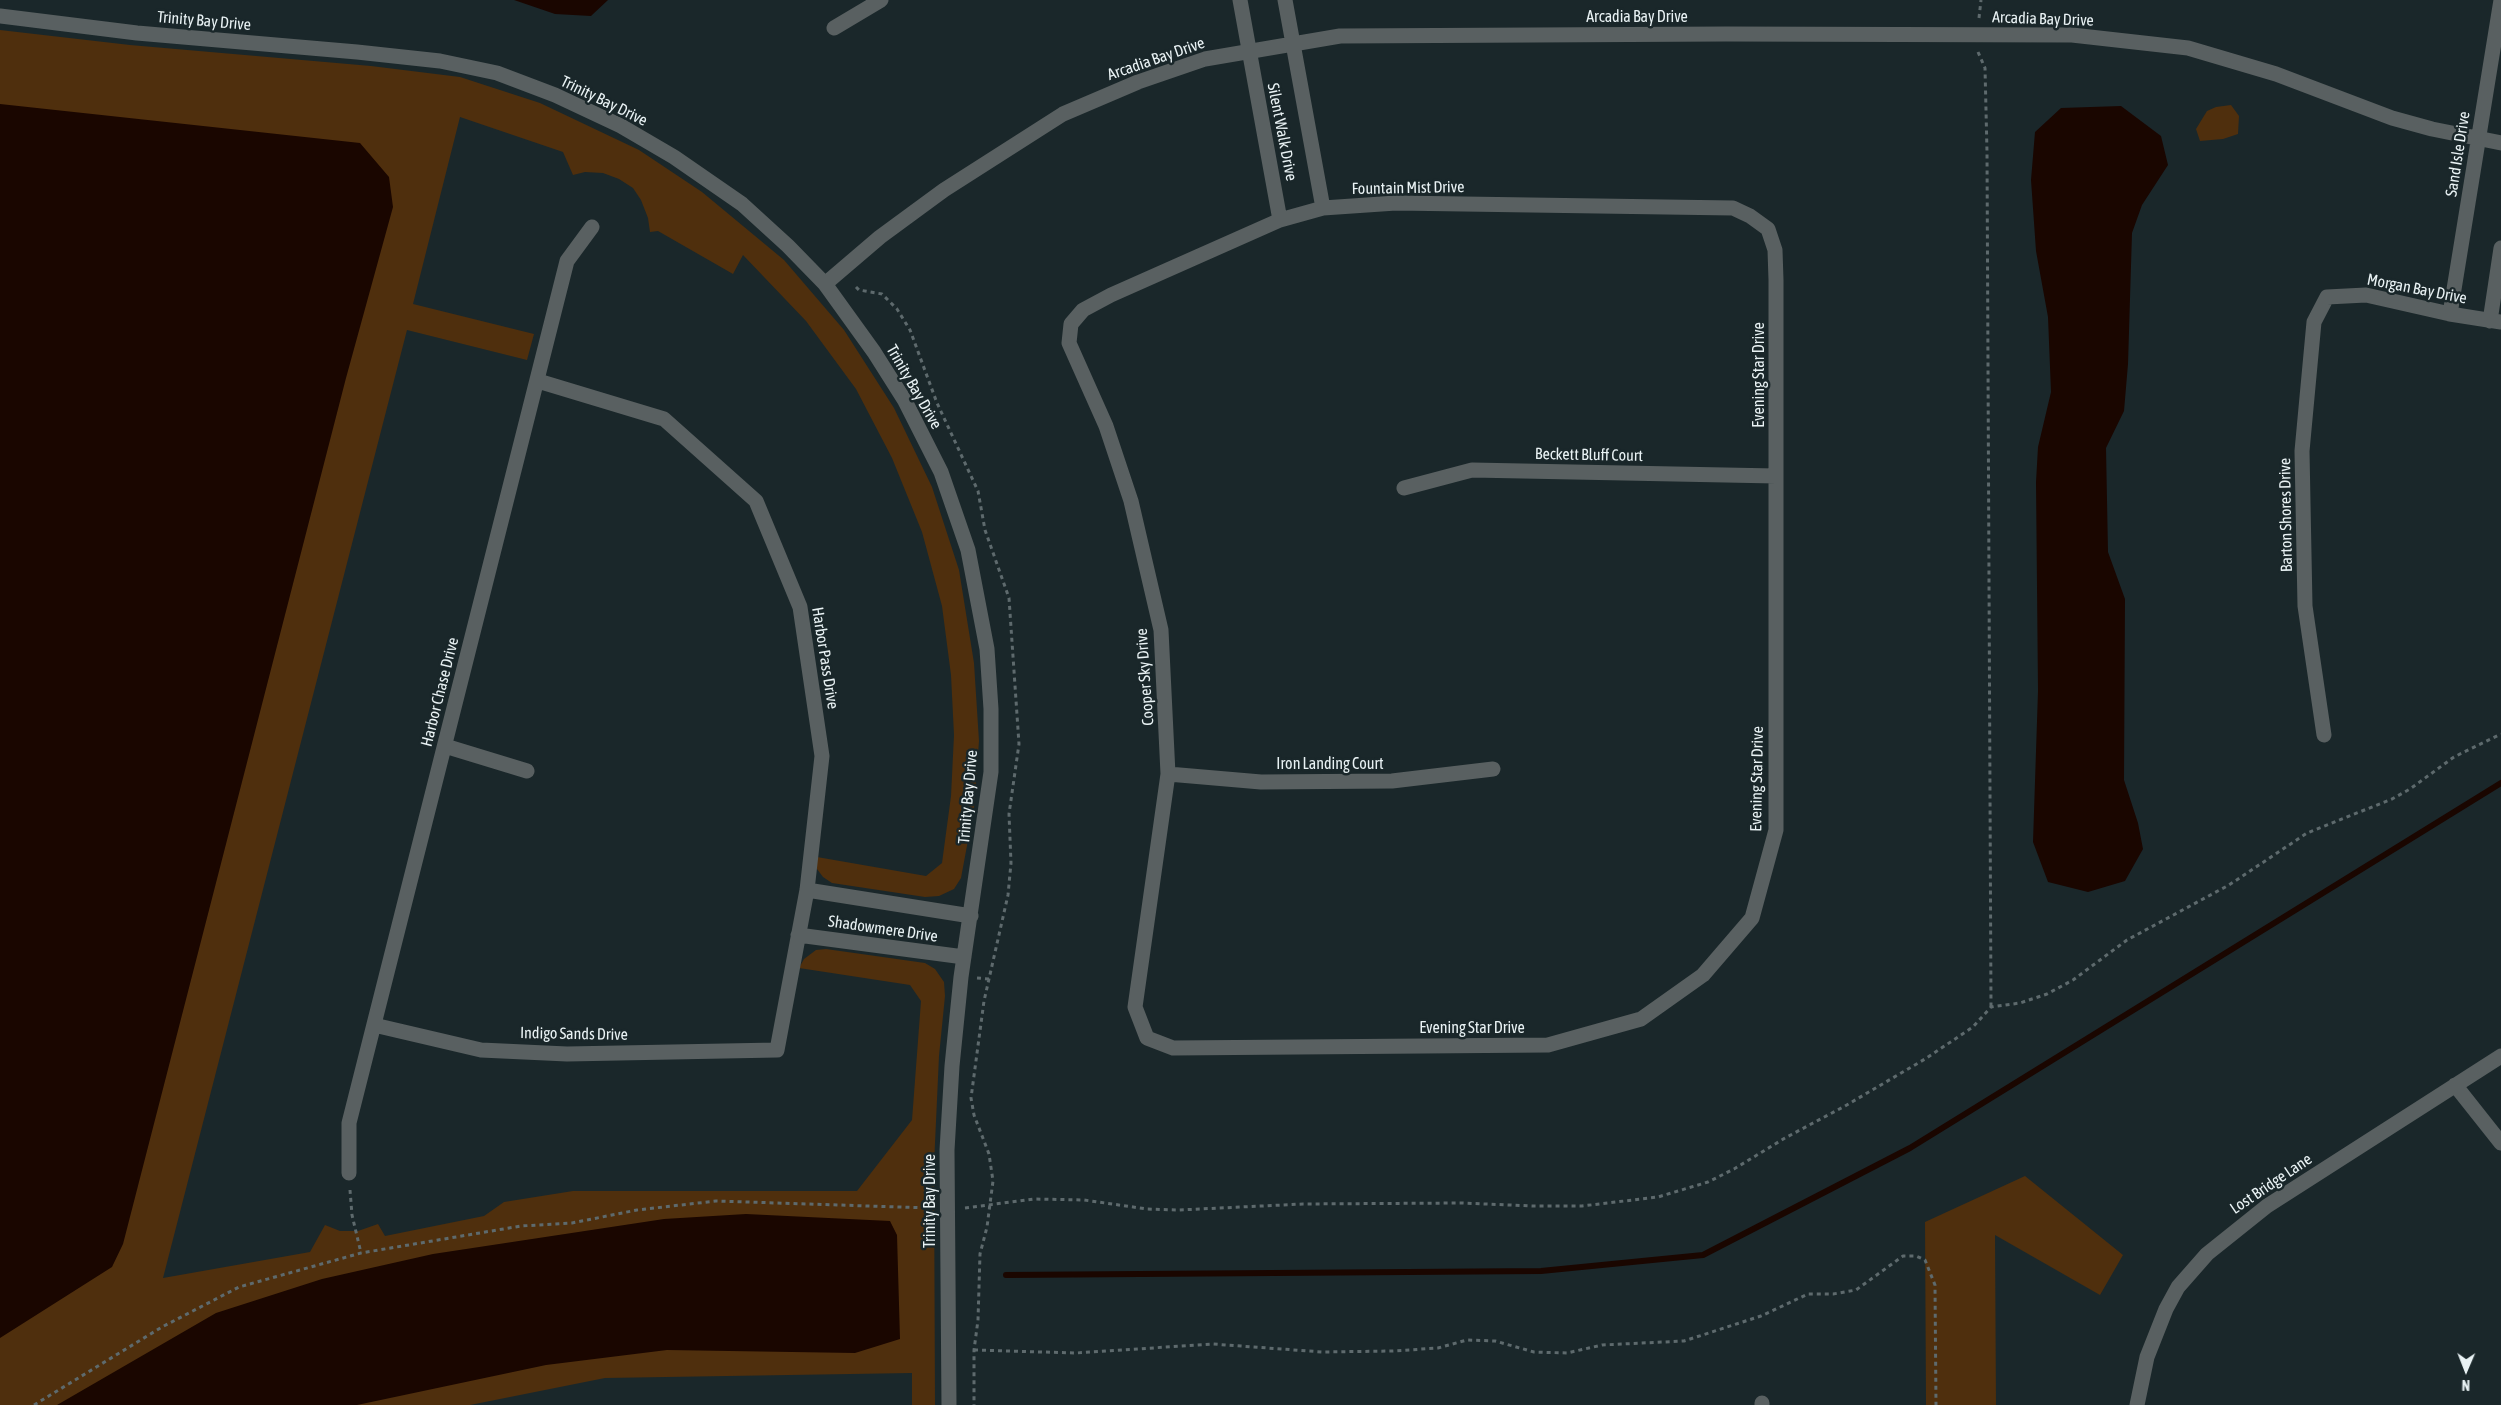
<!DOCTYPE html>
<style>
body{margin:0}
#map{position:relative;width:2501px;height:1405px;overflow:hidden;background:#1a272a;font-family:"Asap Condensed",sans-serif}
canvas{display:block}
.north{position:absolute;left:2441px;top:1345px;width:50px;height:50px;-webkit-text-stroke:4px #1a272a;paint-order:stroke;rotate:181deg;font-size:14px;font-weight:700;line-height:20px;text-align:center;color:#e9f2f4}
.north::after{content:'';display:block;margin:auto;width:18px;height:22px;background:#e9f2f4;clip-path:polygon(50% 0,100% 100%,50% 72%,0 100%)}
</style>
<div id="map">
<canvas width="2501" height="1405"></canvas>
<div class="north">N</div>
</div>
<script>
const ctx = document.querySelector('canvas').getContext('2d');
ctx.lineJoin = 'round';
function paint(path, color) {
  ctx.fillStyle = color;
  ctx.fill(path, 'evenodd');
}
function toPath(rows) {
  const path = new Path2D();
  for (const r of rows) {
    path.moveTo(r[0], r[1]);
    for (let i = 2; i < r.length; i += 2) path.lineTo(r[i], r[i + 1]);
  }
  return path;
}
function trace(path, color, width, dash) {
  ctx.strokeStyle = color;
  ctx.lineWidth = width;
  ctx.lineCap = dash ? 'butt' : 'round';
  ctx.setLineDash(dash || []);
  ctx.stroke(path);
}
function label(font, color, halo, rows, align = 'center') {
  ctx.font = font + ' "Asap Condensed",sans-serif';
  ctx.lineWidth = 5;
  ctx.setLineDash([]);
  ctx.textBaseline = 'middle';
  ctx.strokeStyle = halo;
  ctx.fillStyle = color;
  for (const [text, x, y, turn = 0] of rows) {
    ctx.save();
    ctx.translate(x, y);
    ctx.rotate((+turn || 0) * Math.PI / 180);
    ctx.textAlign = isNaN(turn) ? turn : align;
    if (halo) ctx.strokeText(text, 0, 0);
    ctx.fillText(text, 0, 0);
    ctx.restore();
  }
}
const green = toPath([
 [0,30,130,45,371,66,460,77,540,103,639,150,702,192,784,260,844,330,894,408,932,487,959,570,974,663,979,741,974,808,961,878,954,889,939,896,925,897,832,883,823,877,817,869,817,857,926,876,942,863,951,796,954,735,951,675,942,606,922,532,892,458,856,389,806,321,743,255,733,274,658,231,650,232,648,218,641,200,633,188,619,179,603,173,585,172,573,175,563,152,460,117,413,304,534,334,527,360,407,330,163,1278,310,1252,325,1225,340,1231,358,1231,378,1224,385,1236,484,1216,504,1202,573,1191,857,1191,912,1120,921,1001,910,985,799,968,804,959,816,950,826,949,925,963,935,969,944,982,945,996,939,1056,934,1165,935,1405,912,1405,912,1373,605,1378,470,1405,0,1405],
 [2231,105,2239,116,2238,134,2223,139,2200,141,2196,129,2207,111,2216,107],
 [2025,1176,2123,1255,2100,1295,1995,1235,1996,1405,1926,1405,1925,1222]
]);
const water = toPath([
 [514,0,608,0,591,16,555,14],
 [0,104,360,143,389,177,393,207,346,378,123,1244,112,1267,0,1338],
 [2121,106,2161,136,2168,165,2142,205,2132,233,2128,364,2124,411,2106,448,2108,552,2125,599,2124,780,2138,823,2143,849,2125,881,2088,892,2048,882,2033,842,2038,691,2036,482,2038,447,2051,392,2048,317,2036,251,2031,180,2035,132,2061,108],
 [746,1214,890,1221,897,1235,900,1339,855,1353,667,1350,546,1365,357,1405,57,1405,216,1313,322,1279,433,1254,664,1219]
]);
const stream = toPath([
 [1006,1275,1541,1271,1703,1255,1910,1148,2501,783]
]);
const path = toPath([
 [1979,18,1981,0],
 [1978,52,1985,68,1987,152,1991,1007],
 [856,287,859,290,882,294,897,309,910,330,937,403,978,491,985,530,1009,598,1019,744,1009,814,1011,863,1008,895,984,1001,971,1098,974,1115,989,1154,993,1181,987,1227,980,1254,978,1320,974,1350,974,1405],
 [977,978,989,979],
 [350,1190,352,1215,361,1253],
 [965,1208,1034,1199,1084,1200,1147,1209,1179,1210,1303,1204,1462,1203,1533,1206,1582,1206,1658,1197,1708,1182,1734,1169,1785,1138,1845,1106,1925,1059,1973,1027,1991,1007,2020,1003,2047,994,2073,980,2127,940,2229,885,2307,833,2392,799,2410,789,2454,757,2501,734],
 [974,1350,1076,1353,1213,1344,1322,1352,1393,1351,1438,1348,1467,1340,1495,1341,1534,1352,1567,1353,1602,1345,1684,1341,1761,1316,1808,1294,1833,1294,1856,1290,1903,1256,1916,1256,1925,1260,1935,1285,1936,1405],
 [34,1405,162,1327,239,1287,361,1253,521,1226,572,1223,637,1210,716,1201,930,1208]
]);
const minor = toPath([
 [1240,0,1280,220],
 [1285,0,1323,208],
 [0,16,137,33,357,52,440,61,497,73,555,95,621,126,674,157,742,204,788,246,825,284,874,352,905,401,941,472,968,550,987,649,991,709,991,772,961,977,952,1066,947,1150,949,1405],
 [834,28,881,0],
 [1396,203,1733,208,1750,216,1768,229,1775,250,1776,280,1776,830,1752,918,1703,975,1641,1019,1548,1045,1173,1048,1147,1038,1135,1007,1168,774,1161,630,1131,501,1106,426,1069,343,1071,324,1083,310,1111,295,1280,220,1323,208,1396,203],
 [825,284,880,237,944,190,1063,114,1138,82,1205,59,1340,36,1726,34,2072,35,2188,48,2276,74,2392,118,2432,129,2501,143],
 [2450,314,2501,0],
 [2490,321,2501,248],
 [1404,488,1472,470,1776,476],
 [2324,735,2305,606,2302,451,2314,322,2327,297,2366,295,2450,314,2501,322],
 [445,746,527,771],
 [1168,774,1261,782,1392,781,1493,769],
 [807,890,971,916],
 [798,935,964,957],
 [374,1025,481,1050,567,1054,777,1050,807,890,822,756,800,607,756,501,664,419,538,381],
 [2455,1085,2501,1143],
 [349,1173,349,1123,567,261,592,227],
 [1762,1403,1762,1405],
 [2137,1405,2147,1357,2166,1309,2178,1287,2207,1254,2267,1206,2501,1056]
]);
const streetNames = [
 ["Arcadia Bay Drive",1637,17],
 ["Arcadia Bay Drive",2043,19,2],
 ["Trinity Bay Drive",204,21,5],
 ["Arcadia Bay Drive",1156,59,-19],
 ["Trinity Bay Drive",604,101,26],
 ["Silent Walk Drive",1282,132,79],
 ["Sand Isle Drive",2458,154,-81],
 ["Fountain Mist Drive",1408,188,-1],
 ["Morgan Bay Drive",2417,289,11],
 ["Evening Star Drive",1759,375,-90],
 ["Trinity Bay Drive",914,387,60],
 ["Beckett Bluff Court",1589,455,1],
 ["Barton Shores Drive",2286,515,-91],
 ["Harbor Pass Drive",825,658,81],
 ["Cooper Sky Drive",1145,677,-94],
 ["Harbor Chase Drive",440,692,-76],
 ["Iron Landing Court",1330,764],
 ["Evening Star Drive",1757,779,-89],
 ["Trinity Bay Drive",968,797,-85],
 ["Shadowmere Drive",883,929,8],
 ["Evening Star Drive",1472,1028],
 ["Indigo Sands Drive",574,1034,1],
 ["Lost Bridge Lane",2271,1184,-34],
 ["Trinity Bay Drive",930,1201,-90]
];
paint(green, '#4f2f0d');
paint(water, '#1a0600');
trace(stream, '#1a0600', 6);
trace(path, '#5e6a6d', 3, [4, 4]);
trace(minor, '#596061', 15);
label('16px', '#e9f2f4', '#1a272a', streetNames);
</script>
